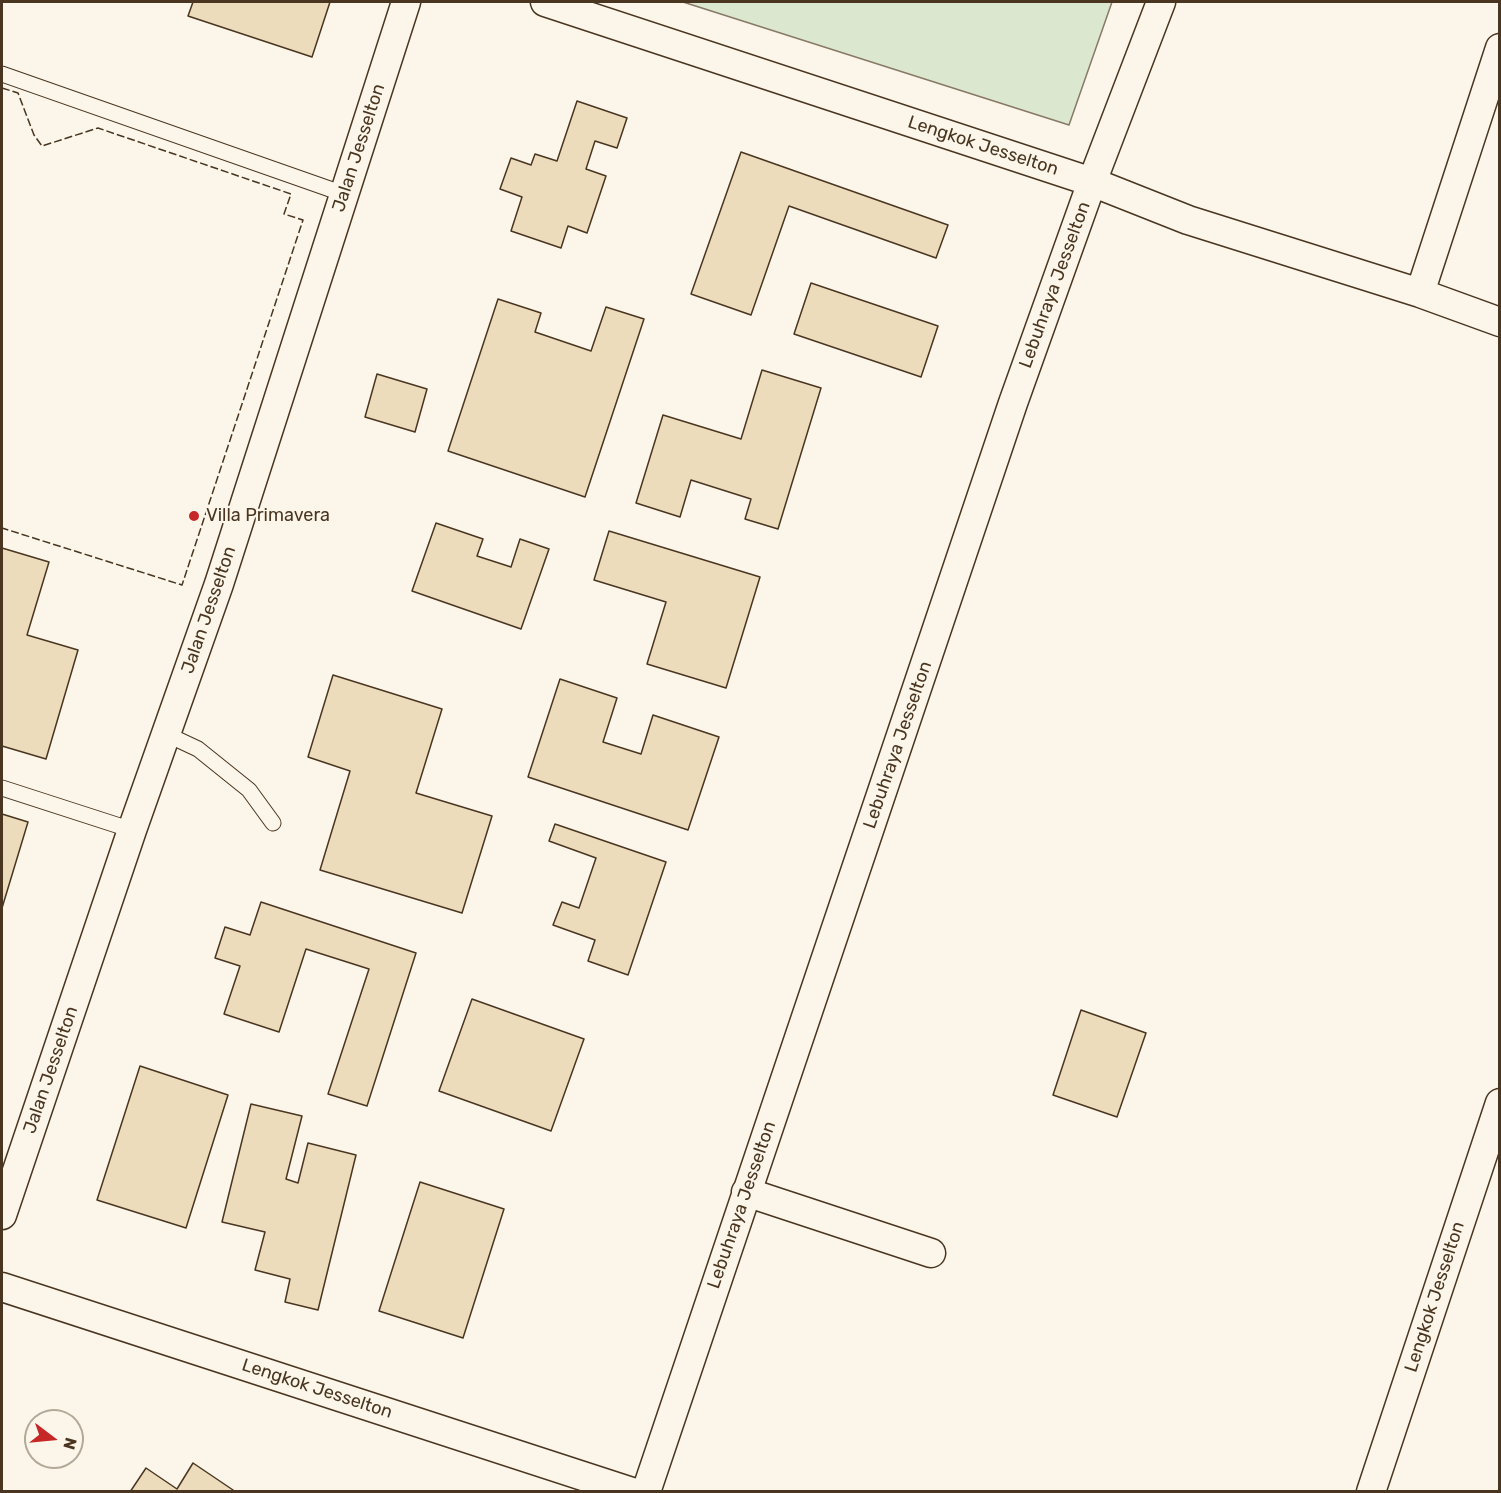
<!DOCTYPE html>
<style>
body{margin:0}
#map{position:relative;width:1501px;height:1493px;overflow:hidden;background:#fbf6e9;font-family:Rubik,sans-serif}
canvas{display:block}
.frame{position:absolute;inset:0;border:3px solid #4a3520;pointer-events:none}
.north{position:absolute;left:24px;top:1409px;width:60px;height:60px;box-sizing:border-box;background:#fbf6e9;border:2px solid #b4a999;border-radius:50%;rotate:106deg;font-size:16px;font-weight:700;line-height:24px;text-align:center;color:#4a3520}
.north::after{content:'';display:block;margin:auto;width:21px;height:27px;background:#c62828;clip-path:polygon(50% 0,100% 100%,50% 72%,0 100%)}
</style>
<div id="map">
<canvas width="1501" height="1493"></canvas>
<div class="frame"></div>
<div class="north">N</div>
</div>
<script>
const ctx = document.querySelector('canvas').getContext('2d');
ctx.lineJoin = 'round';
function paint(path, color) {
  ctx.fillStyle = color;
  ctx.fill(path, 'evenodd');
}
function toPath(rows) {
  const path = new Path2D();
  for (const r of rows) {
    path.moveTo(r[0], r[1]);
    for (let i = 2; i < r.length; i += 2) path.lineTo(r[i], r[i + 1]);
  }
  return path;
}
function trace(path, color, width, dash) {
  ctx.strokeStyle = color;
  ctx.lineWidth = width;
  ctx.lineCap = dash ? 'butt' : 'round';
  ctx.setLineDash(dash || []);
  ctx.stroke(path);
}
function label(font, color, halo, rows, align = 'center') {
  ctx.font = font + ' Rubik,sans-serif';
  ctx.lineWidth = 4.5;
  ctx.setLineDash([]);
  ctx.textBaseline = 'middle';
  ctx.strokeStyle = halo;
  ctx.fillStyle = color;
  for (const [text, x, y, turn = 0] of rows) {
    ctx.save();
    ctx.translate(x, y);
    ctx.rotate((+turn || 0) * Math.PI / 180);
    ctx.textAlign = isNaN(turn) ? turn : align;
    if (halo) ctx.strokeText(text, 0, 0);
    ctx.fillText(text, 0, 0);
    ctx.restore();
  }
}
const green = toPath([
 [683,2,1112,2,1069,125,683,2]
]);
const building = toPath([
 [193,2,330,2,312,57,188,16,193,2],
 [577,101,627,118,617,148,595,141,586,169,606,176,587,233,568,226,561,248,511,231,522,197,500,189,511,158,531,165,535,154,557,161,577,101],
 [741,152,948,225,936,258,789,206,751,315,691,294,741,152],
 [811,283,938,326,921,377,794,334,811,283],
 [498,299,541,313,535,332,591,351,606,307,644,319,585,497,448,451,498,299],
 [762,370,821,388,778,529,745,519,751,499,691,480,680,517,636,503,663,415,741,439,762,370],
 [377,374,427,389,415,432,365,417,377,374],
 [436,523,483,539,477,556,511,567,520,539,549,549,521,629,412,591,436,523],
 [609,531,760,577,726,688,647,664,666,602,594,580,609,531],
 [2,548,49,562,27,635,78,650,46,759,2,746,2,548],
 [333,675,442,709,416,793,492,816,462,913,320,870,350,771,308,757,333,675],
 [560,679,617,698,603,742,641,754,653,715,719,737,688,830,528,777,560,679],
 [2,814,28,822,2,908,2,814],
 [555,824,666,862,628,975,588,961,595,940,553,925,562,902,579,908,596,858,549,841,555,824],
 [261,902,416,953,367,1106,328,1094,369,969,306,949,279,1032,224,1014,240,966,215,958,225,927,250,935,261,902],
 [472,999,584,1039,551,1131,439,1091,472,999],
 [1081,1010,1146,1033,1117,1117,1053,1095,1081,1010],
 [140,1066,228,1095,186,1228,97,1200,140,1066],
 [251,1104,302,1116,286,1179,298,1183,308,1143,356,1155,318,1310,285,1302,290,1279,255,1270,265,1232,222,1222,251,1104],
 [420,1182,504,1209,463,1338,379,1311,420,1182],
 [193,1463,236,1492,130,1492,146,1468,177,1489,193,1463]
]);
const service = toPath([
 [2,74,344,194],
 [166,734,198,749,249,790,273,823],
 [2,788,132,830]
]);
const minor = toPath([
 [545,2,1092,182,1188,220,1420,293,1500,322],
 [1420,293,1500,48],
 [746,1192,931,1253],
 [2,1215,132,830,219,584,406,2],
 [2,1287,632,1492],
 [646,1492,1013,403,1092,182,1161,2],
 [1371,1492,1500,1103]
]);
const fence = toPath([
 [2,88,18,93,34,135,42,146,98,128,291,194,284,214,303,220,182,585,2,528]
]);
const markers = [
 [194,516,6,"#c62828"]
];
const streetNames = [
 ["Lengkok Jesselton",983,146,18],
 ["Jalan Jesselton",359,148,-72],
 ["Lebuhraya Jesselton",1055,285,-70],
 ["Jalan Jesselton",209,610,-71],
 ["Lebuhraya Jesselton",898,745,-71],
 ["Jalan Jesselton",51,1070,-71],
 ["Lebuhraya Jesselton",742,1205,-71],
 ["Lengkok Jesselton",1435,1297,-72],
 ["Lengkok Jesselton",317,1389,18]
];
const poiNames = [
 ["Villa Primavera",206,516]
];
paint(green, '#dce7d0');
trace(green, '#887966', 1.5);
paint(building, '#ecdcbc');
trace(building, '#4a3520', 1.5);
trace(service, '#4a3520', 17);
trace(minor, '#4a3520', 31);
trace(service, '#fbf6e9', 15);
trace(minor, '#fbf6e9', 28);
trace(fence, '#4a3520', 1.5, [8, 3]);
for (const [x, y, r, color] of markers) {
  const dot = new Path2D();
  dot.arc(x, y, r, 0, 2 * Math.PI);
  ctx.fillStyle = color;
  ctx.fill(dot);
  trace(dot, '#fbf6e9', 2);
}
label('18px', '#4a3520', '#fbf6e9', streetNames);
label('18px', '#4a3520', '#fbf6e9', poiNames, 'left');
</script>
